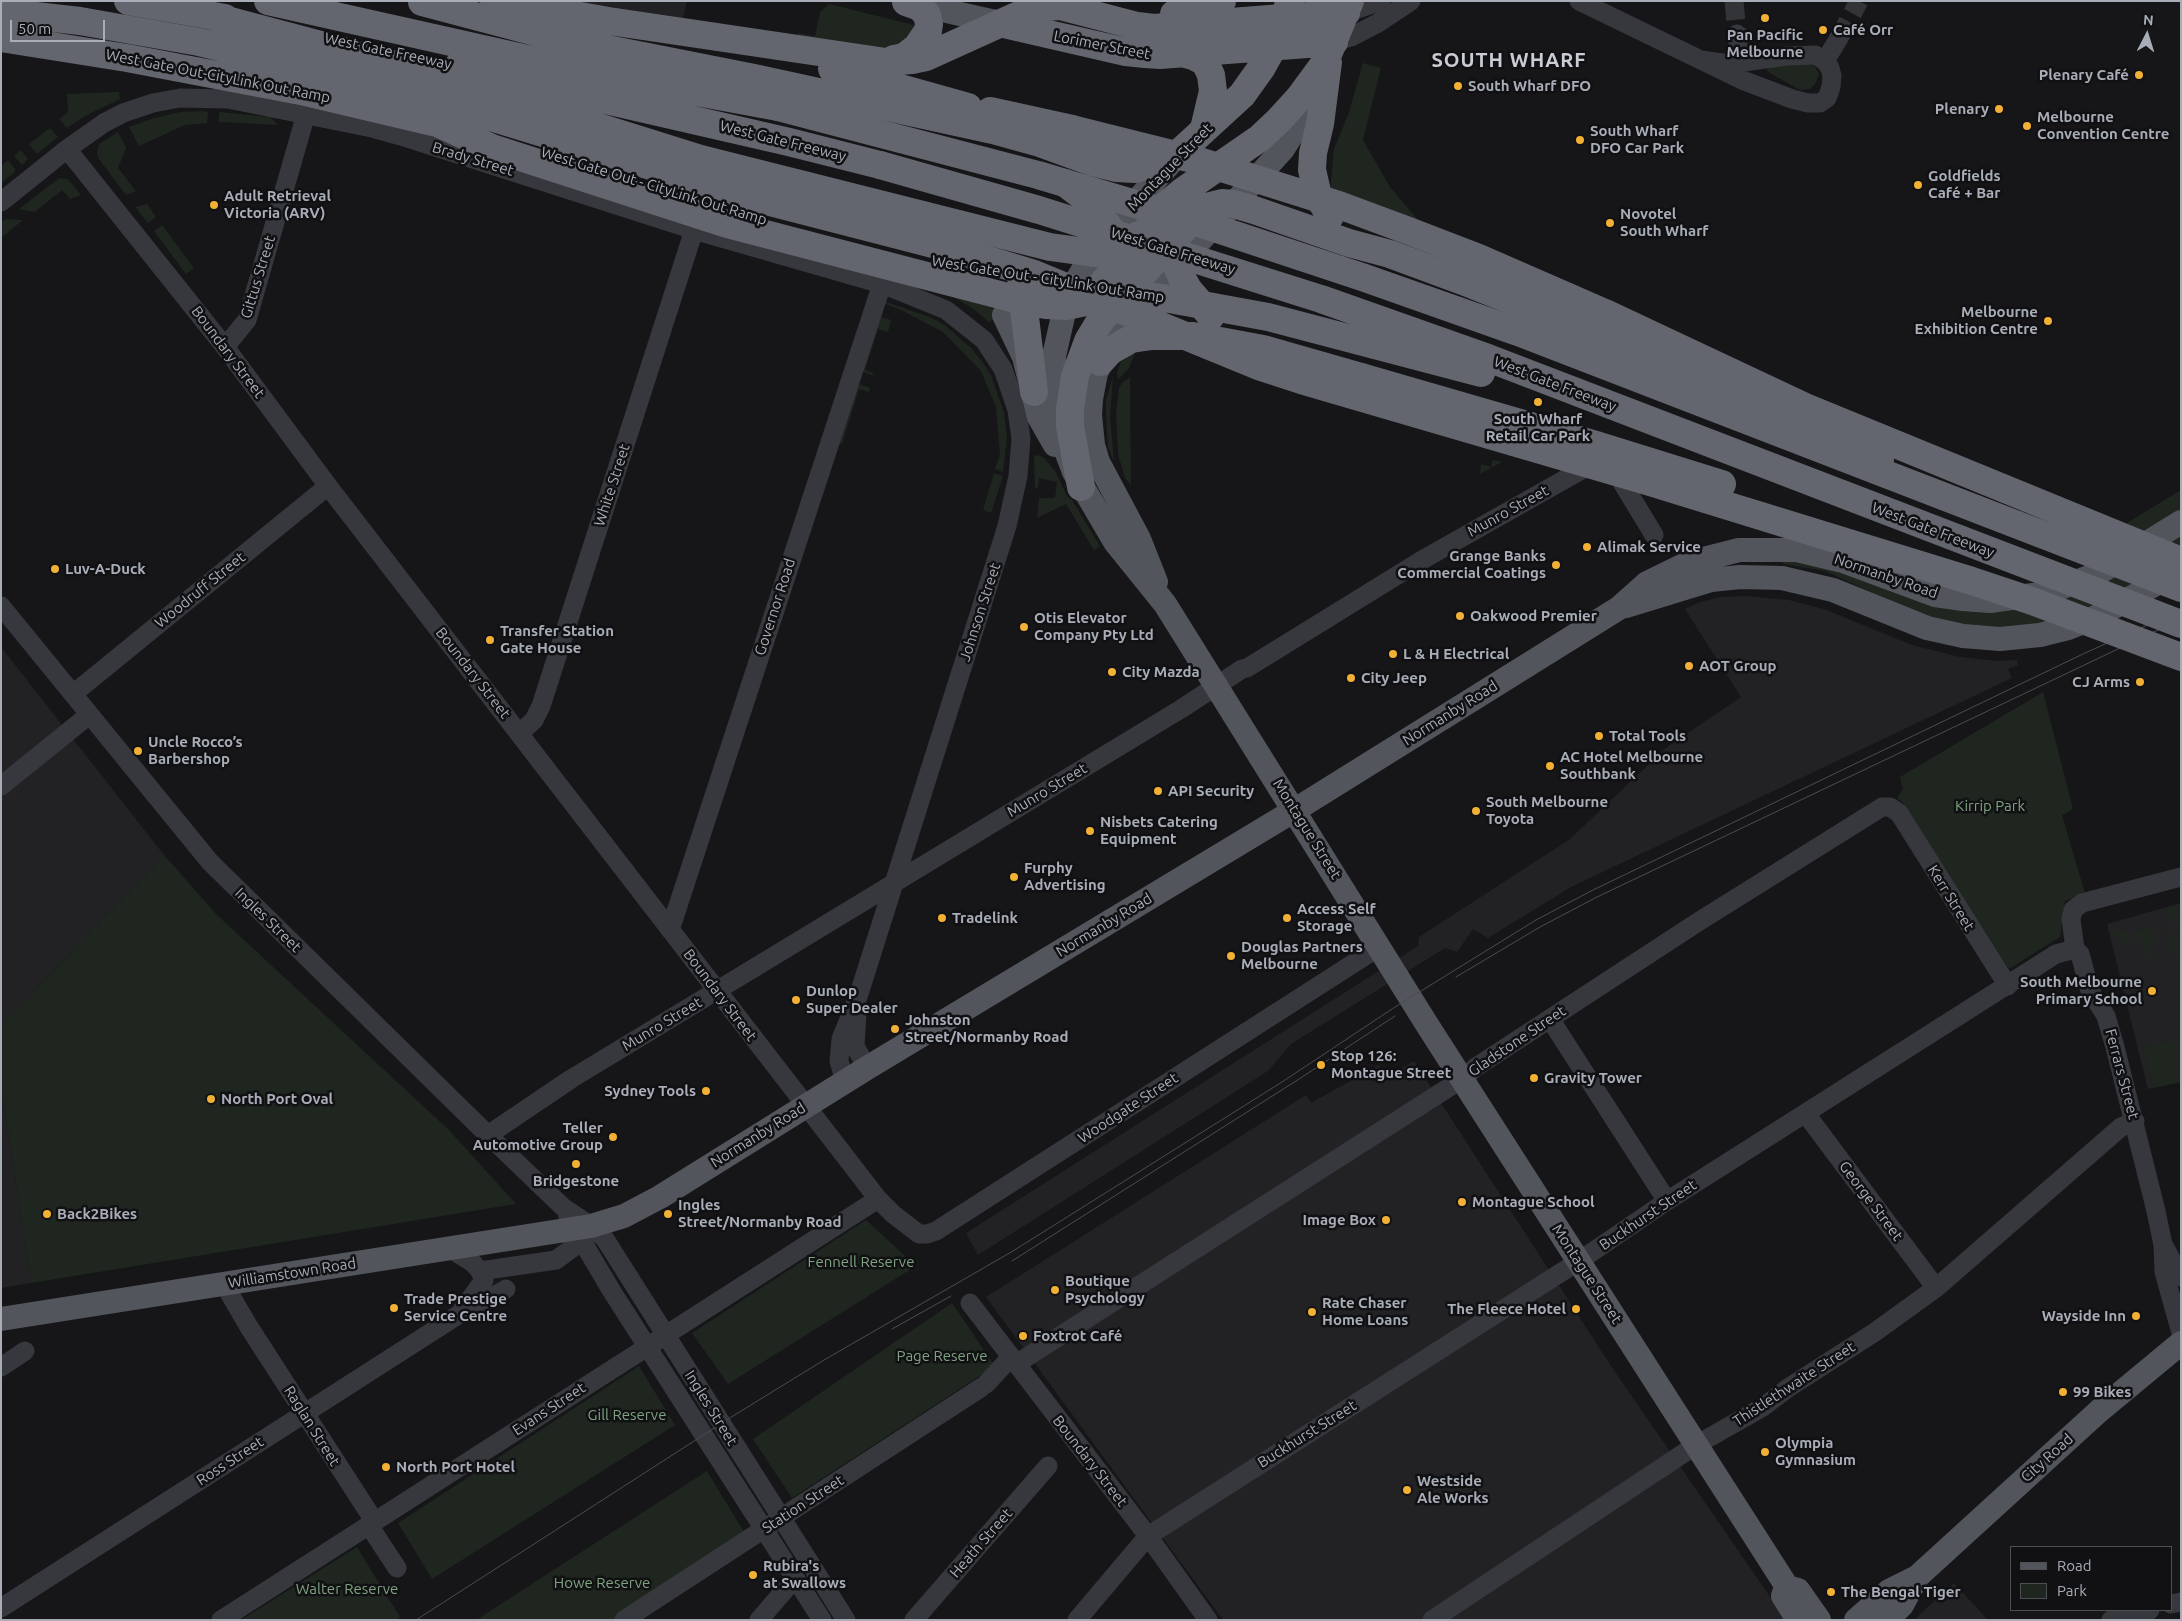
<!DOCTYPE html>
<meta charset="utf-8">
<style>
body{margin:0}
#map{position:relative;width:2182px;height:1621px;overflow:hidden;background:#161618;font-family:Ubuntu,sans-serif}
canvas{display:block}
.frame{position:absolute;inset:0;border:2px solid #a8adb8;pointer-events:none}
.legend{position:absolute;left:2010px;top:1546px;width:162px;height:65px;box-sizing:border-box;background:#111113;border:1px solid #4d4f55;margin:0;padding:6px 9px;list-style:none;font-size:15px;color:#a8adb8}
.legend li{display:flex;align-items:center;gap:10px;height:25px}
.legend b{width:25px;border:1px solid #4d4f55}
.north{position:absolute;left:2122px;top:10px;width:50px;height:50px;-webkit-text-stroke:4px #111113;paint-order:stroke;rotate:5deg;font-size:14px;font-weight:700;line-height:20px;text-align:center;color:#a8adb8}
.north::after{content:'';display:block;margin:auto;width:18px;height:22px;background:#a8adb8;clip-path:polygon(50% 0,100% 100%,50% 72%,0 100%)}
.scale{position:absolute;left:10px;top:20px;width:95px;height:22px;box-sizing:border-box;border:2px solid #a8adb8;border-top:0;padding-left:6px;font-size:15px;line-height:18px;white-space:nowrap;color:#a8adb8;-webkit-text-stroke:4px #111113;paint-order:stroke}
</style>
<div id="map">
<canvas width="2182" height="1621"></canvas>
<div class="frame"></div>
<ul class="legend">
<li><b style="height:6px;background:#53555c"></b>Road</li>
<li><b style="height:14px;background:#1e261f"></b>Park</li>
</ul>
<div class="north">N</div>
<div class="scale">50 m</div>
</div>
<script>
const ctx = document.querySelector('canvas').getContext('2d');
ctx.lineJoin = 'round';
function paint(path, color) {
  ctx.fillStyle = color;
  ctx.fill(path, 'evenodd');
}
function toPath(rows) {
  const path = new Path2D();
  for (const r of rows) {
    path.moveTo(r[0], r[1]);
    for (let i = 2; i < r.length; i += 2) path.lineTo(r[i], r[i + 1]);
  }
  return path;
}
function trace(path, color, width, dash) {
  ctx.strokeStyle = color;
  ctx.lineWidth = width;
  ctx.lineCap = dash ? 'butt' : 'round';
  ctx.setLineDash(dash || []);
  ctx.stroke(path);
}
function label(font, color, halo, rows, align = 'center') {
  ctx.font = font + ' Ubuntu,sans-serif';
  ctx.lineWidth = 5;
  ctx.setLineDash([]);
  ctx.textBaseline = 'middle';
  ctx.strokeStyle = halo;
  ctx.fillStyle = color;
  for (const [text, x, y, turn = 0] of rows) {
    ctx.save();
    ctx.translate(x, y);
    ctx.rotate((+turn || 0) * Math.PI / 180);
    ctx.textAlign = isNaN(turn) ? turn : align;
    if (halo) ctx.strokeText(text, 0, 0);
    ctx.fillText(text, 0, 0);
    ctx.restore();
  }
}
const built = toPath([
 [573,1,687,1,683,18],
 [1746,596,1789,600,1824,609,1912,645,1960,657,1997,661,2017,660,2018,665,2008,669,2012,678,1571,887,1488,938,1473,929,1457,952,1445,948,1291,1044,1268,1071,978,1255,966,1233,1418,946,1419,937,1570,839,1667,747,1741,697,1685,609,1700,602,1721,597],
 [1,647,164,855,1,1026],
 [2181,903,2181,1082,2148,1089,2107,924],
 [1414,1061,1611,1366,1786,1620,1223,1620,986,1297,1306,1095,1311,1103,1379,1065,1386,1077],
 [1,1085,31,1283,1,1288],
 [1954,1583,1988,1620,1914,1620]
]);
const green = toPath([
 [829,4,918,26,917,32,894,51,795,45,798,33,815,36,820,12],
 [1363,63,1381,68,1363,140,1390,187,1425,228,1330,191,1334,149,1349,112],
 [1806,63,1815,67,1819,74,1815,84,1810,89,1800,90,1768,72,1767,69,1770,67],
 [116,92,119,92,120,99,85,116,67,128,59,119,68,112,67,94],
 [201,111,208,112,207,123,185,125,139,146,129,127,154,118,180,112],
 [219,112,270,117,278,125,219,122],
 [50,128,58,137,37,154,29,144],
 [118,132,126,148,118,168,136,191,126,195,99,159,97,154,99,144],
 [21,150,28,159,22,165,14,156],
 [8,160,15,169,15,172,1,183,1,166],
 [59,178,68,179,81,195,70,199,62,190,35,212,19,209],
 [147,204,156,217,148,223,135,207],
 [6,219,23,220,1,238,1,222],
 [162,225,194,268,186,274,154,231],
 [947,293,989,304,999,316,989,322,972,308],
 [880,300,930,317,945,325,973,350,983,363,991,375,1004,413,1007,436,1003,472,995,469,1000,455,996,407,981,371,943,332,899,309,880,302],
 [878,316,891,320,888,332,878,329,865,370,875,374,871,375,864,372,861,367],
 [1135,352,1129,368,1118,379,1117,373,1121,362],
 [1113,376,1110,417,1114,462,1108,447,1106,415,1106,400],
 [1131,377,1130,381,1131,485,1125,478,1118,454,1116,413,1119,388,1123,382],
 [856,383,870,388,869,392,859,389,842,444,837,443],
 [1038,455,1044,458,1055,471,1067,496,1072,500,1100,546,1094,550,1066,504,1037,518,1039,498,1055,498,1057,482,1039,478,1038,487,1035,489,1034,456],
 [1493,460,1502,462,1480,474,1481,464,1491,467],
 [994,473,1003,476,991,513,983,510],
 [2181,490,2181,511,2143,535,2122,526],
 [2181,532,2181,559,2098,607,2056,623,1984,630,1919,614,1825,571,1783,564,1783,556,1978,606],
 [2043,692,2073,809,2062,815,2085,893,2065,901,2060,937,2009,969,1903,803,1897,798,1903,789,1900,777],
 [164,855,217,915,449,1130,516,1204,31,1283,1,1085,1,1026],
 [2181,905,2181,927,2176,926,2166,909],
 [2153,927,2153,942,2150,964,2144,944,2135,938,2135,931],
 [2113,929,2130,932,2129,945,2113,933],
 [2169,932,2181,938,2181,960,2176,959,2176,955,2168,945,2167,933],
 [2181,1038,2181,1082,2153,1088,2143,1048],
 [866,1220,916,1266,728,1384,692,1333],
 [952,1303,995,1366,792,1498,753,1439],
 [639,1366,675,1425,432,1579,398,1523],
 [707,1471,744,1532,613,1620,476,1620],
 [357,1547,400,1617,396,1620,241,1620]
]);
const minorTunnel = toPath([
 [1734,1,1737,34],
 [1839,38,1859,1]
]);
const minor = toPath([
 [1579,1,1742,80,1792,99,1808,103,1820,103,1827,98,1831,87,1832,76,1830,68,1825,61,1815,55,1787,56,1729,64,1701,60],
 [1346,13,1381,1],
 [1737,34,1740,63],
 [1334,42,1351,37,1378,23,1411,1],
 [1825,61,1839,38],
 [67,149,225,347,328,486,878,1199,893,1214,919,1234,927,1234,936,1231,1379,947],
 [1,202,67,149,104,123,123,113,153,103,180,98,228,99,372,128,401,136,694,230,882,284,946,310,984,340,1003,369,1017,410,1021,439,1018,476,1007,526,858,997,841,1039,839,1061,845,1082],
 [225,347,247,320,306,114],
 [1,606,210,862,488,1135,564,1208,591,1226,605,1239,846,1620],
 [73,694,328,486],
 [520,733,534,720,541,706,694,230],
 [1,786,89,715],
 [2181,877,2082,903,2073,910,2071,919,2075,949,2080,954,2090,991,2106,1016,2115,1047,2156,1211,2163,1245,2164,1272,2181,1333],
 [670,930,882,284],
 [857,1013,855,1046,867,1068],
 [1550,1019,1667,1201],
 [1806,1114,1936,1288],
 [488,1135,571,1079,1181,709,1242,669,1247,668,1422,560,1585,468,1604,467,1617,474,1654,535],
 [568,1217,611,1290,822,1620],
 [2164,1246,2181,1277],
 [449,1248,473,1263,480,1271,484,1280,462,1310],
 [480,1271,556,1260,575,1246,588,1233],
 [224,1284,249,1327,371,1516,372,1530,397,1568],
 [970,1303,1148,1536,1208,1620],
 [1016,1364,1462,1079,1476,1067,1698,922,1882,807,1890,807,1899,813,2008,986],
 [1,1367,25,1351],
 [986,1384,1011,1357],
 [2171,1604,2181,1602],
 [1,1608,458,1315,506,1289],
 [221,1620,878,1199],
 [624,1620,982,1387],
 [759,1620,795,1578],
 [914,1620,1048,1466],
 [1077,1620,1148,1536,1579,1261,1667,1201,2056,954,2075,949],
 [1432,1620,1696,1445,1763,1407,1788,1388,1875,1332,1936,1288,2121,1127,2135,1121],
 [2111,1620,2150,1610]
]);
const major = toPath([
 [907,2,1000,23],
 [1180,152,1111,230,1088,261,1073,287,1064,312,1054,356,1054,406,1057,427,1074,472,1115,542,1165,604,1426,1023,1784,1582,1786,1587,1798,1590,1819,1620],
 [1004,315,1024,357,1039,417,1055,445],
 [1156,582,1139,539,1098,462,1093,445,1090,415,1091,399,1096,373,1110,344,1121,328,1283,149,1306,112,1319,79],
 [1626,606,1711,580,1740,577,1782,578,1833,590,1927,628,1963,636,2000,639,2040,635,2068,628,2096,617,2174,574],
 [1,1319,591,1226,624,1216,660,1197,867,1068,1295,810,1619,608,1647,583,1688,563,1739,550,1797,550,1843,561,1935,595,1963,599,1990,601,2047,593,2097,574,2181,522],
 [1786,1587,1783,1596,1798,1620],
 [1856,1620,1889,1591,1917,1577,2099,1411,2181,1343],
 [1887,1620,1902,1605,1917,1577]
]);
const highway = toPath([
 [128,1,225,18],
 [268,1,572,69,778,107],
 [494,1,609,21,886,62,912,60,926,57,1032,9,1045,7,1060,6,1137,26,1154,28,1346,13],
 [422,2,577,43,754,78,993,130,1040,143,1095,163,1116,168,1135,169,1165,161,1181,151,1242,95,1262,67,1273,47,1290,1],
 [1,12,80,21,199,42,348,77,491,117],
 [1174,14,1222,1],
 [208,15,426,73,701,159,1050,247,1094,253,1119,246,1138,235],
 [1000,23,1126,52,1145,54,1160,55,1334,42],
 [1,38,127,58,306,92,450,126],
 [1181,53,1193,56,1205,62,1211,75,1213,91,1204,129],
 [894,59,904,57,917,47,928,31,929,24,927,15,920,7,906,2],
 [1328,62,1320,124,1313,153,1312,170,1318,196,1330,216],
 [458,66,789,142,880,165],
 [832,69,968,107],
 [990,111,1072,129],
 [433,121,492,148,727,224,1023,301,1046,305,1066,306,1081,303,1095,293,1166,205,1183,191,1260,138,1279,120,1299,98,1324,64,1350,1],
 [1065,183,1091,203,1111,230,1119,246],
 [1166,232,1172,255,1182,278,1188,289,1211,316],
 [1021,284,1034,392],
 [1100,362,1110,351,1131,339,1152,336,1193,336,1263,349,1361,377],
 [1081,487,1070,426,1070,409,1075,376,1088,341,1100,321,1188,224,1206,207,1222,203,1234,204,1254,210,1349,243,1390,254,1463,281,1667,363,1880,460]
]);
const tram = toPath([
 [1456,977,1540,927,1597,897,2181,619],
 [1012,1261,1296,1081,1395,1016],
 [892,1329,951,1296],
 [416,1620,733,1416,824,1360,1013,1251,1282,1082,1395,1007,1536,920,1593,890,2085,653,2181,610]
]);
const highwayBridge = toPath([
 [778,107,1038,175,1199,223,1362,277,1518,332,2181,588],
 [491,117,762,200,952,249,1034,274,1261,367,1301,380,1647,481,1972,581,2032,601,2181,657],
 [1072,129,1196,160,1339,205,1409,231,1479,258,1605,313,1805,407,2181,561],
 [880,165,1039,210,1321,299,1488,358,2181,624],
 [1097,288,1175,300,1268,317,1481,373],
 [1361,377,1596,445,1722,484]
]);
const markers = [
 [1765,18,5,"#f2b134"],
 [1823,30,5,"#f2b134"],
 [2139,75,5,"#f2b134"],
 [1458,86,5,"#f2b134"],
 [1999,109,5,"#f2b134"],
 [2027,126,5,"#f2b134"],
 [1580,140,5,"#f2b134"],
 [1918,185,5,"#f2b134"],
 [214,205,5,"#f2b134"],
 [1610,223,5,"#f2b134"],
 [2048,321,5,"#f2b134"],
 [1538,402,5,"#f2b134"],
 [1587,547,5,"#f2b134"],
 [1556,565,5,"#f2b134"],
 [55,569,5,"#f2b134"],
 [1460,616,5,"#f2b134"],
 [1024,627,5,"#f2b134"],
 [490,640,5,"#f2b134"],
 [1393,654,5,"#f2b134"],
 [1689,666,5,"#f2b134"],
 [1112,672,5,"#f2b134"],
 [1351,678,5,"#f2b134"],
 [2140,682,5,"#f2b134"],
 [1599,736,5,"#f2b134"],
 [138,751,5,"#f2b134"],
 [1550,766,5,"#f2b134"],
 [1158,791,5,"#f2b134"],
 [1476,811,5,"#f2b134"],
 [1090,831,5,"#f2b134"],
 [1014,877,5,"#f2b134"],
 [942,918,5,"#f2b134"],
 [1287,918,5,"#f2b134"],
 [1231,956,5,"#f2b134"],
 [2152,991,5,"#f2b134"],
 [796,1000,5,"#f2b134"],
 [895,1029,5,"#f2b134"],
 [1321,1065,5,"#f2b134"],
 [1534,1078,5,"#f2b134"],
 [706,1091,5,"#f2b134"],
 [211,1099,5,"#f2b134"],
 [613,1137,5,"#f2b134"],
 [576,1164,5,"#f2b134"],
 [1462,1202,5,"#f2b134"],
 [47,1214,5,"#f2b134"],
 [668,1214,5,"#f2b134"],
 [1386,1220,5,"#f2b134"],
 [1055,1290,5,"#f2b134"],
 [394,1308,5,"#f2b134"],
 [1576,1309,5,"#f2b134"],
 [1312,1312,5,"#f2b134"],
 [2136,1316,5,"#f2b134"],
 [1023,1336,5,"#f2b134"],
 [2063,1392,5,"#f2b134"],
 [1765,1452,5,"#f2b134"],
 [386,1467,5,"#f2b134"],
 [1407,1490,5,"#f2b134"],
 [753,1575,5,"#f2b134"],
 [1831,1592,5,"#f2b134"]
];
const poiNames = [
 ["Café Orr",1833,30],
 ["Pan Pacific",1765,35,"center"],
 ["Melbourne",1765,52,"center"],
 ["Plenary Café",2129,75,"right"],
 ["South Wharf DFO",1468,86],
 ["Plenary",1989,109,"right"],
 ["Melbourne",2037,117],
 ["Convention Centre",2037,134],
 ["South Wharf",1590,131],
 ["DFO Car Park",1590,148],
 ["Goldfields",1928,176],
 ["Café + Bar",1928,193],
 ["Adult Retrieval",224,196],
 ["Victoria (ARV)",224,213],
 ["Novotel",1620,214],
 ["South Wharf",1620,231],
 ["Melbourne",2038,312,"right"],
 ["Exhibition Centre",2038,329,"right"],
 ["South Wharf",1538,419,"center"],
 ["Retail Car Park",1538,436,"center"],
 ["Alimak Service",1597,547],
 ["Grange Banks",1546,556,"right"],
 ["Commercial Coatings",1546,573,"right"],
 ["Luv-A-Duck",65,569],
 ["Oakwood Premier",1470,616],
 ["Otis Elevator",1034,618],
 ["Company Pty Ltd",1034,635],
 ["Transfer Station",500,631],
 ["Gate House",500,648],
 ["L & H Electrical",1403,654],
 ["AOT Group",1699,666],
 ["City Mazda",1122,672],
 ["City Jeep",1361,678],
 ["CJ Arms",2130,682,"right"],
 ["Total Tools",1609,736],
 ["Uncle Rocco’s",148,742],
 ["Barbershop",148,759],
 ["AC Hotel Melbourne",1560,757],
 ["Southbank",1560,774],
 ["API Security",1168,791],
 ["South Melbourne",1486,802],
 ["Toyota",1486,819],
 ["Nisbets Catering",1100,822],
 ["Equipment",1100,839],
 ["Furphy",1024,868],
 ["Advertising",1024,885],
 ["Access Self",1297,909],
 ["Storage",1297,926],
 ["Tradelink",952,918],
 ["Douglas Partners",1241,947],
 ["Melbourne",1241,964],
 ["South Melbourne",2142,982,"right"],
 ["Primary School",2142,999,"right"],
 ["Dunlop",806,991],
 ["Super Dealer",806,1008],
 ["Johnston",905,1020],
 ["Street/Normanby Road",905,1037],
 ["Stop 126:",1331,1056],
 ["Montague Street",1331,1073],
 ["Gravity Tower",1544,1078],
 ["Sydney Tools",696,1091,"right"],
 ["North Port Oval",221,1099],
 ["Teller",603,1128,"right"],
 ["Automotive Group",603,1145,"right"],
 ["Bridgestone",576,1181,"center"],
 ["Montague School",1472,1202],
 ["Ingles",678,1205],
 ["Street/Normanby Road",678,1222],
 ["Back2Bikes",57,1214],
 ["Image Box",1376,1220,"right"],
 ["Boutique",1065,1281],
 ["Psychology",1065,1298],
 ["Trade Prestige",404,1299],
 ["Service Centre",404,1316],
 ["Rate Chaser",1322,1303],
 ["Home Loans",1322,1320],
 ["The Fleece Hotel",1566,1309,"right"],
 ["Wayside Inn",2126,1316,"right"],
 ["Foxtrot Café",1033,1336],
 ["99 Bikes",2073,1392],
 ["Olympia",1775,1443],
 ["Gymnasium",1775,1460],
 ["North Port Hotel",396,1467],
 ["Westside",1417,1481],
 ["Ale Works",1417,1498],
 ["Rubira's",763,1566],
 ["at Swallows",763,1583],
 ["The Bengal Tiger",1841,1592]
];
const streetNames = [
 ["Lorimer Street",1102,45,11],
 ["West Gate Freeway",388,51,12],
 ["West Gate Out-CityLink Out Ramp",218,76,11],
 ["West Gate Freeway",783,141,14],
 ["Brady Street",473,159,17],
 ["Montague Street",1170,167,-46],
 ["West Gate Out - CityLink Out Ramp",654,186,17],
 ["West Gate Freeway",1173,251,17],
 ["Gittus Street",258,277,-73],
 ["West Gate Out - CityLink Out Ramp",1048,279,9],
 ["Boundary Street",228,352,53],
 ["West Gate Freeway",1555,384,21],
 ["White Street",612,485,-72],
 ["Munro Street",1508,511,-29],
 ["West Gate Freeway",1933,530,21],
 ["Normanby Road",1886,576,19],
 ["Woodruff Street",200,590,-39],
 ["Governor Road",775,607,-72],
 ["Johnson Street",980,612,-72],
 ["Boundary Street",473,673,52],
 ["Normanby Road",1450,713,-32],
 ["Munro Street",1047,790,-31],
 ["Montague Street",1307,829,58],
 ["Kerr Street",1951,898,58],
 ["Ingles Street",268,920,44],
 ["Normanby Road",1104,925,-31],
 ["Boundary Street",720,995,53],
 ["Munro Street",662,1024,-31],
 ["Gladstone Street",1517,1041,-34],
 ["Ferrars Street",2122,1074,75],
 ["Woodgate Street",1128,1108,-33],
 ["Normanby Road",758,1135,-32],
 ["George Street",1871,1201,53],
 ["Buckhurst Street",1648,1215,-34],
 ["Williamstown Road",292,1273,-9],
 ["Montague Street",1587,1274,57],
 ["Thistlethwaite Street",1794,1384,-33],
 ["Ingles Street",711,1408,58],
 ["Evans Street",549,1409,-33],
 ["Raglan Street",312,1426,58],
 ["Buckhurst Street",1307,1434,-32],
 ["City Road",2047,1458,-42],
 ["Ross Street",230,1461,-33],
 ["Boundary Street",1090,1461,52],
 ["Station Street",803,1504,-33],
 ["Heath Street",981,1543,-49]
];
const parkNames = [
 ["Kirrip Park",1990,806],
 ["Fennell Reserve",861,1262],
 ["Page Reserve",942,1356],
 ["Gill Reserve",627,1415],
 ["Howe Reserve",602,1583],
 ["Walter Reserve",347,1589]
];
const districtNames = [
 ["SOUTH WHARF",1509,60]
];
paint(built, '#222225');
paint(green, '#1e261f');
trace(minorTunnel, '#333438', 19, [19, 9]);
trace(minor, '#37383d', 19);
trace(major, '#53555c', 24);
trace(highway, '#63666e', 28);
trace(tram, '#4a4c52', 1);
trace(highwayBridge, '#63666e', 28);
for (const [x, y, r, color] of markers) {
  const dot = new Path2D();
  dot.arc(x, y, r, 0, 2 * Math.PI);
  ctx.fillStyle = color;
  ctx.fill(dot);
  trace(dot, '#111113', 2);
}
label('bold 15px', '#a8adb8', '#111113', poiNames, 'left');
label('15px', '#a8adb8', '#111113', streetNames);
label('15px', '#7fa381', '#111113', parkNames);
ctx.letterSpacing = '1px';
label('bold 20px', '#c9ccd4', '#111113', districtNames);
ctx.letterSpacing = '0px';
</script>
